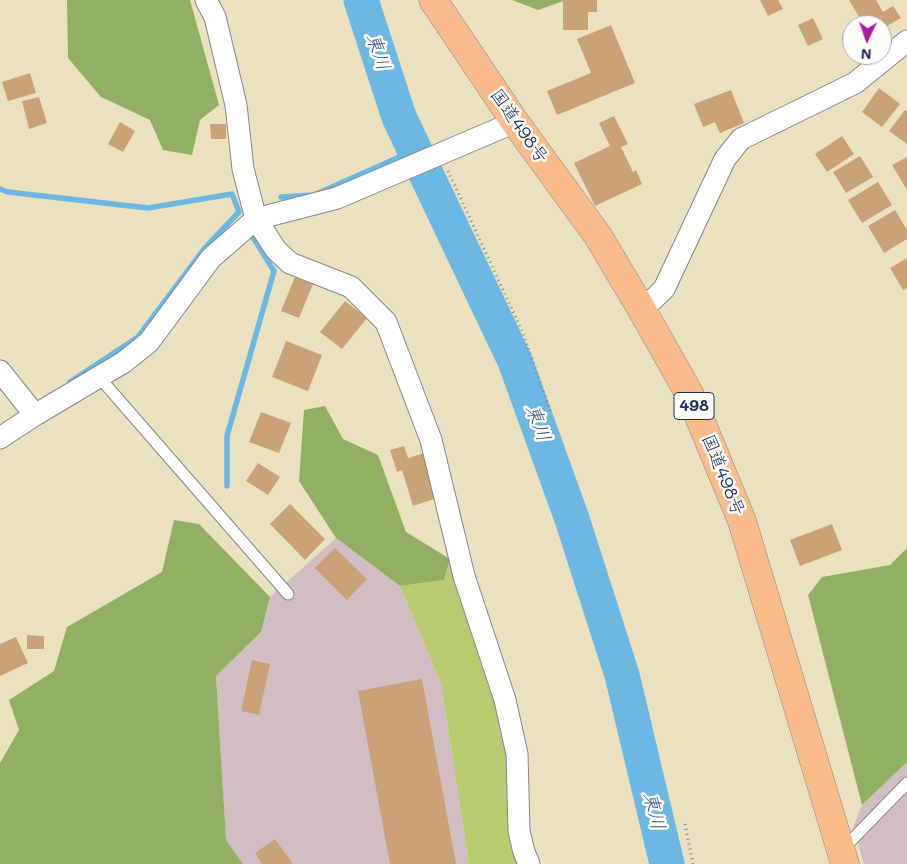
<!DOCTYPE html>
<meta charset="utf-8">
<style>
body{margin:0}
#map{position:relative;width:907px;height:864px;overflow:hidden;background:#ebe1bf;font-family:Mali,sans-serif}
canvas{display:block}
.north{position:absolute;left:842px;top:15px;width:50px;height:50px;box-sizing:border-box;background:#fdfcf7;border:1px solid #a3aaba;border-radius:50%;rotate:183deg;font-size:14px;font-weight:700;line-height:20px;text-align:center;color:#1b2f5e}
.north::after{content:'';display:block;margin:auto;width:18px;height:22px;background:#b5179e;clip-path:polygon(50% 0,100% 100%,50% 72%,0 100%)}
</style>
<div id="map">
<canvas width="907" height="864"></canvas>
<div class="north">N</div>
</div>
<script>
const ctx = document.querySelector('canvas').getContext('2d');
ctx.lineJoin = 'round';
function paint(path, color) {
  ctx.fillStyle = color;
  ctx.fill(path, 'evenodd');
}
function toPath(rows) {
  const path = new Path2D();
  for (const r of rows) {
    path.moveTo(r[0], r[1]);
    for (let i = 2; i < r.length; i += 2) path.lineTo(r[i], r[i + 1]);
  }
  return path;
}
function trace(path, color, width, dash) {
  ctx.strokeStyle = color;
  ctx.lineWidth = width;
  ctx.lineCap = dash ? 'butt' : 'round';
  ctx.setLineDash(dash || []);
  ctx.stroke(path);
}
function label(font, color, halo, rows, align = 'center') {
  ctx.font = font + ' Mali,"Klee One",sans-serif';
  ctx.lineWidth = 5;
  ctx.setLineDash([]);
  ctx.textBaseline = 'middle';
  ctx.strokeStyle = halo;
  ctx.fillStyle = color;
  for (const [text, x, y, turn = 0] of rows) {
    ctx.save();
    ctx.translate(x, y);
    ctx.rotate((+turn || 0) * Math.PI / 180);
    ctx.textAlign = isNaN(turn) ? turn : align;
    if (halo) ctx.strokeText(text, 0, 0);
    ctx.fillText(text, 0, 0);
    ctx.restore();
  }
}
const industrial = toPath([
 [336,538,400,586,441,683,469,864,243,864,226,841,216,676,261,632,270,597],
 [907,762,907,864,864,864,853,827,862,805]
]);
const green = toPath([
 [450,559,505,731,510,843,519,864,469,864,441,683,400,586,444,580]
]);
const forest = toPath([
 [67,0,190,0,219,105,200,120,192,155,163,150,150,120,101,97,68,58],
 [512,0,566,0,538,10],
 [325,406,343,439,378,455,406,532,450,559,444,580,400,586,336,538,299,481,304,410],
 [174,520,199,524,270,597,261,632,216,676,226,840,243,864,0,864,0,763,19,730,9,700,54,671,67,627,162,572],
 [907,548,907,762,862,805,808,595,822,577,890,565]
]);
const stream = toPath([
 [0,189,8,192,148,208,232,194,239,212,205,248,138,337,70,382],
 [281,197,314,195,415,150],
 [227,486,227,436,274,271,253,237]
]);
const river = toPath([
 [361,0,399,117,515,361,572,519,622,675,667,864]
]);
const building = toPath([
 [563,0,597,0,597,12,588,12,588,30,563,30],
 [760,0,778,0,783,9,768,16],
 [849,0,876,0,883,12,893,6,901,18,882,29,882,25,864,25],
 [813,18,823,39,808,46,798,25],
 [611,25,635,83,557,115,547,91,591,73,577,39],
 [30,73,36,93,8,101,2,82],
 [879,88,900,104,882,127,862,112],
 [731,90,744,123,720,133,715,122,703,127,694,104],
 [39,97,47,123,29,129,22,101],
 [905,110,907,111,907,144,889,131],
 [614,116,628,144,621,147,633,172,636,170,642,184,595,206,574,163,610,146,599,123],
 [120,122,135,131,123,152,108,144],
 [210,124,226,124,226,139,211,139],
 [842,136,854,154,827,172,815,154],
 [860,156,873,177,846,193,833,172],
 [907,157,907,190,892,165],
 [878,182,892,205,862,223,848,200],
 [895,210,907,230,907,239,884,253,868,226],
 [907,258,907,288,903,290,890,268],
 [295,277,313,284,299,318,281,311],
 [345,301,367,318,342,349,320,332],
 [286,341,322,355,308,391,272,377],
 [261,412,291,423,279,453,249,442],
 [404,446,408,458,424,453,437,498,413,506,402,470,397,472,390,450],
 [258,463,280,477,268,495,246,481],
 [290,504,325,539,305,560,270,524],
 [832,524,842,550,800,566,790,540],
 [335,548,367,579,347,600,315,568],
 [27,635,44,636,44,649,27,649],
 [16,637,28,663,0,676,0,644],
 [252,660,270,664,259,715,241,711],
 [422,679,456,864,390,864,358,691],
 [275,839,293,864,262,864,255,853]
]);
const path = toPath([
 [448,171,523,333,550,411],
 [685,824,693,864]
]);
const service = toPath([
 [99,377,288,594],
 [842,850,907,783]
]);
const minor = toPath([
 [206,0,215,17,236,105,243,169,256,219,276,250,290,263,351,287,386,322,431,440,464,576,505,700,517,754,519,831,524,852,529,864],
 [642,310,664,289,725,159,741,139,855,83,907,41],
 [0,371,35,415],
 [0,438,35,415,124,362,149,342,211,258,256,219,337,198,515,122]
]);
const trunk = toPath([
 [433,0,515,122,598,236,642,310,690,395,742,521,845,864]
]);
const shields = [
 [694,406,40]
];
const shieldNames = [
 ["498",694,406]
];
const streetNames = [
 ["国道498号",519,126,55],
 ["国道498号",723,475,68]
];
const waterNames = [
 ["東川",378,52,72],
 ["東川",538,423,70],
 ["東川",654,811,76]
];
paint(industrial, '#d2bec2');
paint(green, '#b8cc6f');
paint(forest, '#92b062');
trace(stream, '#6cb8e5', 5.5);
trace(river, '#6cb8e5', 35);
paint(building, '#cba276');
trace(service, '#83888e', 13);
trace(minor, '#83888e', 23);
trace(trunk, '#83888e', 29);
trace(path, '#83888e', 3, [1, 4]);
trace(service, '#fff', 11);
trace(minor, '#fff', 21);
trace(trunk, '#fabb8b', 28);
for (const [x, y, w] of shields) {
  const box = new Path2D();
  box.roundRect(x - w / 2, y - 13.5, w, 27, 4);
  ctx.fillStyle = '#fdfcf7';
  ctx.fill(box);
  trace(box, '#1b2f5e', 1);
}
label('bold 16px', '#1b2f5e', null, shieldNames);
label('18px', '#1b2f5e', '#fdfcf7', streetNames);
label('italic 19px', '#335886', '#fdfcf7', waterNames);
</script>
